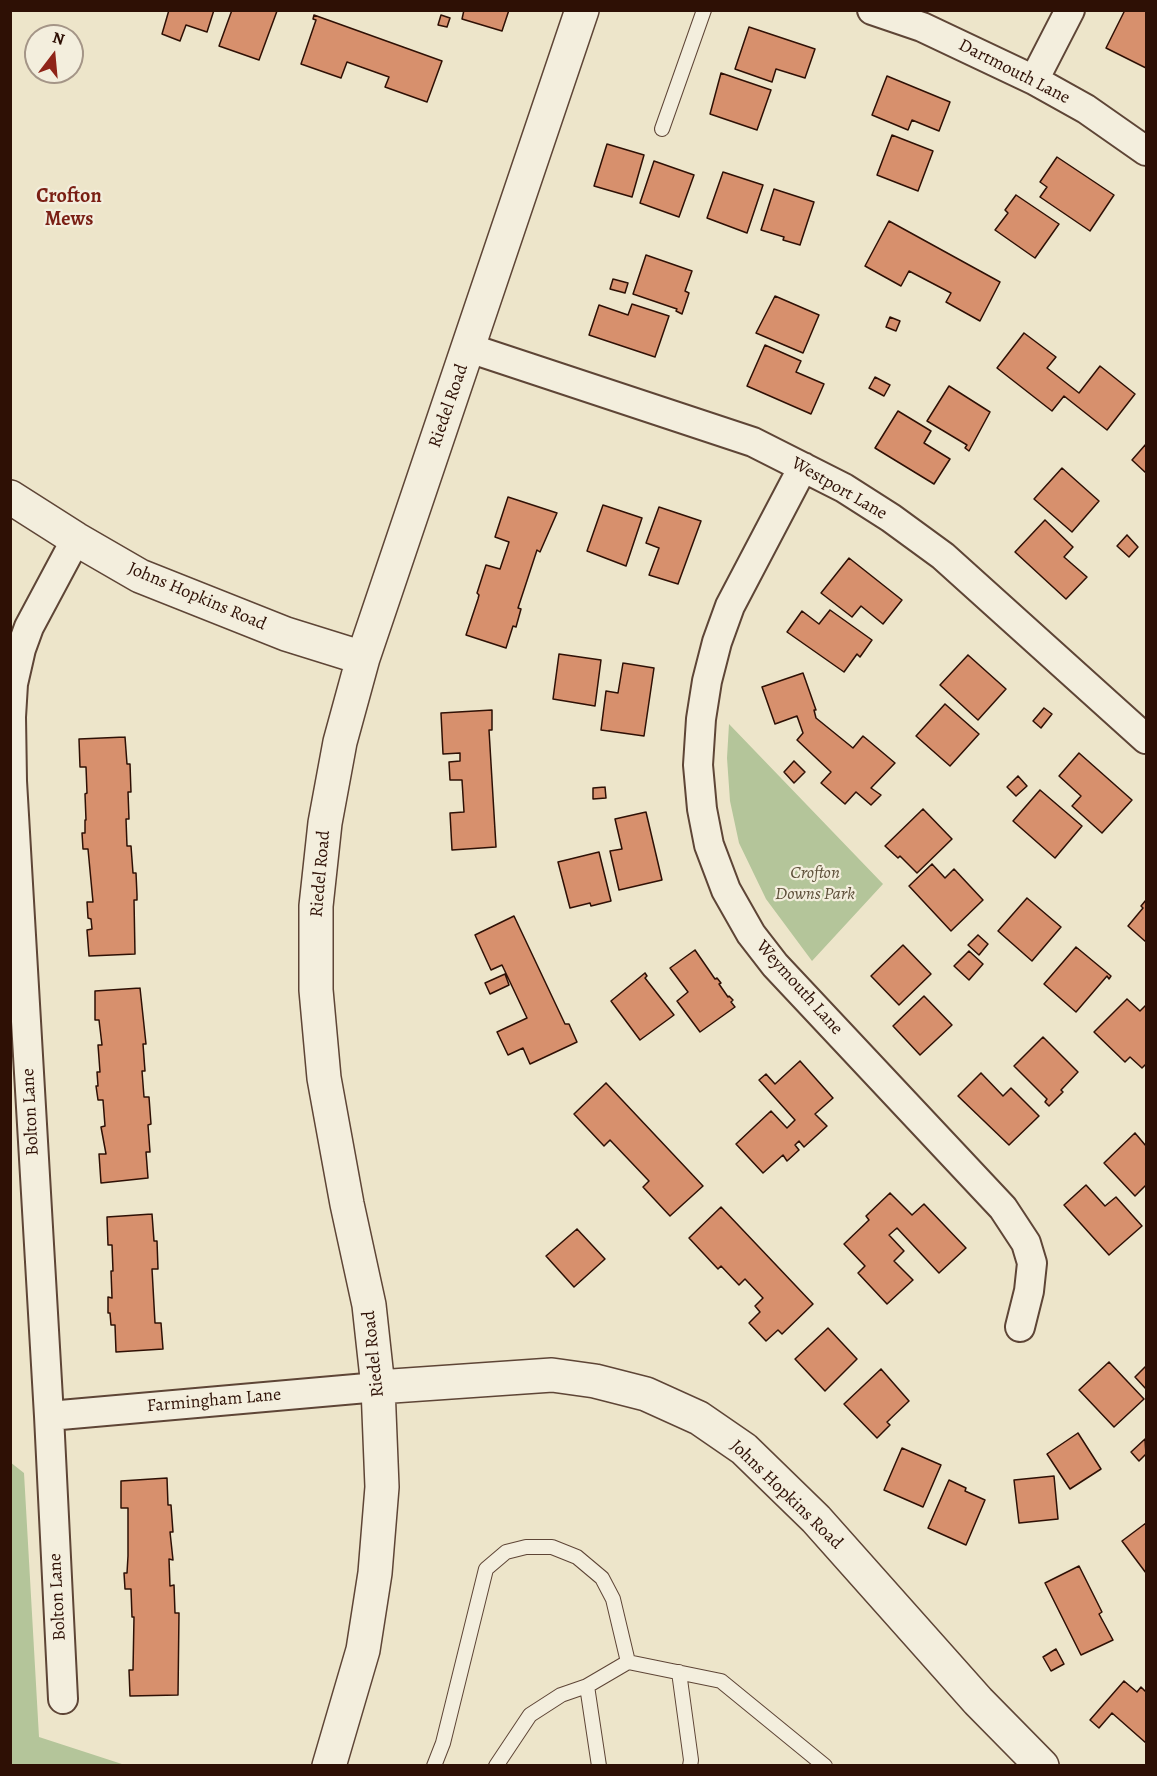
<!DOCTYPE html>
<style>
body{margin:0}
#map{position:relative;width:1157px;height:1776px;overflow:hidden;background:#ede5ca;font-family:Alegreya,serif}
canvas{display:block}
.frame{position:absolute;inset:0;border:12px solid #2e1005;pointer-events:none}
.north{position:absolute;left:24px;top:24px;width:60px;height:60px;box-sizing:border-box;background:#f3eedd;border:2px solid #a49587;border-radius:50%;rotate:16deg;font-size:16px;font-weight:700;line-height:24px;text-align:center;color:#2e1005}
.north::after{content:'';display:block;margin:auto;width:21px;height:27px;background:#8f2418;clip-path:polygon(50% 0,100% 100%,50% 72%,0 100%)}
</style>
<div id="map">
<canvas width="1157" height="1776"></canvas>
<div class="frame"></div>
<div class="north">N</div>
</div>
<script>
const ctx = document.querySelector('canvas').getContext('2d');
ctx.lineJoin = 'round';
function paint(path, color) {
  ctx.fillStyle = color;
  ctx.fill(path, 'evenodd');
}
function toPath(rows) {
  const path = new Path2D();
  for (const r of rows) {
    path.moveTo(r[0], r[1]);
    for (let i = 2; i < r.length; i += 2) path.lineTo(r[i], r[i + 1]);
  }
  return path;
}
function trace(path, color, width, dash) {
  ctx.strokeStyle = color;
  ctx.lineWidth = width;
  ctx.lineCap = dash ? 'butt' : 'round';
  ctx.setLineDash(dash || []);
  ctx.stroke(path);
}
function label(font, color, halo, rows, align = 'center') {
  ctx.font = font + ' Alegreya,serif';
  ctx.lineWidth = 4.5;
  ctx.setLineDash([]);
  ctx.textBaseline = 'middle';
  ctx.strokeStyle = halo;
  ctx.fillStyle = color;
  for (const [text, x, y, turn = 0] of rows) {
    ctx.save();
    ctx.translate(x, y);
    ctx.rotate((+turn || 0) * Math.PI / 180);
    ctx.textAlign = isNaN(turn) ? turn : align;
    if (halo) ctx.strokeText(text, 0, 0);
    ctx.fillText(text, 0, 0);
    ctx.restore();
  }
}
const green = toPath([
 [729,724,883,884,812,961,766,899,739,843,730,801,727,758],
 [10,1462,24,1473,39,1737,125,1765,11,1765]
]);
const building = toPath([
 [169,10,214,10,207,32,186,25,180,41,162,34,169,10],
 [232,10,277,11,259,60,219,46,232,10],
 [464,10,509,10,502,31,462,19,464,10],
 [1125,10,1146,10,1146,68,1106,48,1125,10],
 [314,15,442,61,427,102,385,87,389,77,347,62,341,78,301,64,316,20,313,19,314,15],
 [441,15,450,18,447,27,438,25,441,15],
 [749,27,815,49,805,78,776,69,772,82,735,69,749,27],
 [721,73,771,90,757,130,710,114,721,73],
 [887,76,950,102,939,131,912,120,908,130,872,115,887,76],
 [892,135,933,151,918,191,877,175,892,135],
 [607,144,644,155,632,197,594,186,607,144],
 [1057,157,1114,195,1090,231,1040,197,1047,187,1040,182,1057,157],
 [654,161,694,175,679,217,640,203,654,161],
 [723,172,763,185,747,233,707,218,723,172],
 [774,189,814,202,800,245,783,240,784,237,761,230,774,189],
 [1016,195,1059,224,1035,258,995,230,1008,213,1005,210,1016,195],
 [889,221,1000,282,980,321,946,302,951,293,909,271,901,286,865,266,889,221],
 [646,255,692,271,685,291,689,293,682,314,676,311,677,309,633,294,646,255],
 [613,279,628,283,625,293,610,289,613,279],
 [775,296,819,315,803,353,756,333,775,296],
 [632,304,669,316,655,357,589,335,599,305,628,315,632,304],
 [890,317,900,321,896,331,886,327,890,317],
 [1024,333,1056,357,1047,368,1079,393,1100,366,1135,394,1107,430,1064,396,1052,411,997,368,1024,333],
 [765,345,801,361,796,372,824,384,811,414,747,386,765,345],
 [875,377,890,385,884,396,869,388,875,377],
 [949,386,990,412,969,451,965,448,967,445,927,421,949,386],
 [898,411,931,431,924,443,950,459,934,484,875,448,898,411],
 [1146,444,1146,473,1132,460,1146,444],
 [1062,468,1099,501,1072,532,1034,499,1062,468],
 [508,497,557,513,540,552,537,550,518,608,521,609,516,627,513,626,506,648,466,635,478,599,479,595,477,593,486,565,500,569,509,542,495,537,508,497],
 [603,505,642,518,626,566,587,551,603,505],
 [659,507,701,521,678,584,649,575,659,548,646,543,659,507],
 [1045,520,1073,547,1064,557,1087,577,1066,599,1015,552,1045,520],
 [1127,535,1138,547,1129,557,1117,546,1127,535],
 [849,558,902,600,883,624,861,606,852,617,821,593,849,558],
 [830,610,872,640,860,657,857,654,844,672,787,632,802,611,819,624,830,610],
 [559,654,601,660,595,706,553,699,559,654],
 [968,655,1006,689,978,720,940,685,968,655],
 [623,663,654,668,644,736,601,730,606,691,618,693,623,663],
 [803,673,816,710,814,710,816,718,853,748,863,736,895,763,871,788,881,795,871,805,856,792,845,804,821,783,831,772,797,740,803,733,797,716,775,724,762,687,803,673],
 [945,704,979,734,950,766,916,736,945,704],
 [1044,708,1052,714,1041,728,1033,721,1044,708],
 [492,710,492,730,489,730,496,847,452,850,450,813,464,812,462,780,450,780,449,762,460,761,460,753,443,754,441,713,492,710],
 [125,737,127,764,130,764,131,792,128,792,129,819,126,819,127,846,131,846,133,873,136,873,137,895,137,900,134,900,135,954,89,956,87,930,92,929,91,919,88,918,87,902,93,902,88,849,83,849,82,833,85,833,85,820,86,820,85,794,87,793,86,767,80,767,79,739,125,737],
 [1079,753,1132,800,1102,833,1072,806,1081,796,1059,776,1079,753],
 [794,761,805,772,794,783,784,772,794,761],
 [1018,776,1027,786,1016,796,1007,787,1018,776],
 [605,787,606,798,593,799,593,788,605,787],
 [1040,790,1082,826,1055,858,1013,821,1040,790],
 [923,809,952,839,917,873,900,856,898,858,885,846,923,809],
 [646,812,662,880,619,890,610,851,622,849,615,819,646,812],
 [599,852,611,901,591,906,590,903,570,908,558,862,599,852],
 [932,864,945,878,954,869,983,900,951,931,909,886,932,864],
 [1027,898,1061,927,1032,961,998,931,1027,898],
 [1146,900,1146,942,1128,926,1143,908,1141,906,1146,900],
 [514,916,565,1024,569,1024,577,1042,530,1064,523,1048,508,1055,497,1032,527,1018,502,965,491,970,475,935,514,916],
 [978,935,988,944,979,955,968,945,978,935],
 [903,945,931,974,899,1005,871,976,903,945],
 [1076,947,1111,976,1109,979,1107,976,1076,1012,1044,984,1076,947],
 [695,950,715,979,717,978,721,983,719,984,728,997,729,996,733,1000,731,1002,735,1007,700,1032,677,1001,688,992,670,968,695,950],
 [969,951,983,964,969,980,954,966,969,951],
 [645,973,647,976,645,978,674,1015,640,1040,611,1001,645,973],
 [505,974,509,985,490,994,485,983,505,974],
 [140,988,146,1044,143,1044,145,1071,142,1071,144,1097,149,1097,151,1124,148,1125,150,1152,146,1152,148,1178,101,1183,99,1154,106,1154,101,1127,105,1126,103,1100,98,1100,96,1086,98,1086,97,1072,100,1072,98,1045,102,1045,99,1020,95,1020,95,991,140,988],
 [924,996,952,1025,920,1055,893,1026,924,996],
 [1127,999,1140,1011,1146,1005,1146,1064,1142,1068,1130,1057,1125,1062,1094,1032,1127,999],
 [1043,1037,1078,1072,1061,1090,1063,1092,1049,1106,1045,1102,1047,1099,1014,1066,1043,1037],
 [800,1061,833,1098,815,1114,827,1126,804,1147,799,1141,795,1145,799,1150,787,1161,783,1155,763,1173,736,1144,771,1111,787,1128,795,1120,759,1080,766,1074,775,1084,800,1061],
 [981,1073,1003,1096,1011,1088,1039,1116,1009,1145,958,1096,981,1073],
 [606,1083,703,1186,670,1216,643,1187,649,1181,610,1140,604,1146,574,1114,606,1083],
 [1135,1133,1146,1146,1146,1185,1135,1196,1104,1163,1135,1133],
 [1086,1185,1105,1206,1116,1197,1142,1226,1109,1255,1064,1205,1086,1185],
 [890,1193,912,1215,924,1204,966,1248,939,1273,897,1228,889,1235,904,1251,894,1261,913,1280,887,1304,858,1273,865,1266,844,1244,869,1220,866,1216,890,1193],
 [721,1207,813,1304,782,1334,778,1330,766,1341,749,1323,760,1312,755,1306,763,1298,745,1279,739,1285,721,1266,718,1269,689,1238,721,1207],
 [152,1214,154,1241,157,1241,158,1269,152,1269,155,1323,161,1323,163,1349,116,1352,115,1325,111,1325,110,1313,108,1313,108,1297,112,1298,111,1271,113,1271,112,1245,108,1245,107,1217,152,1214],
 [577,1229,605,1259,574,1287,546,1256,577,1229],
 [828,1328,857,1359,825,1391,795,1359,828,1328],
 [1109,1362,1144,1399,1114,1427,1079,1390,1109,1362],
 [1146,1366,1146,1389,1135,1377,1146,1366],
 [881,1369,909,1401,887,1422,890,1425,877,1438,844,1404,881,1369],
 [1078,1433,1101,1469,1070,1489,1047,1454,1078,1433],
 [1145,1439,1146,1454,1139,1461,1131,1452,1145,1439],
 [902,1448,941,1465,923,1507,884,1490,902,1448],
 [1054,1476,1058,1519,1019,1523,1014,1480,1054,1476],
 [167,1478,168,1505,171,1505,173,1532,170,1532,173,1560,169,1559,170,1586,174,1585,175,1613,179,1613,178,1695,130,1696,129,1670,133,1670,134,1617,132,1617,131,1589,125,1589,124,1573,127,1573,128,1556,128,1508,121,1508,121,1481,167,1478],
 [949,1480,966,1488,965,1491,985,1500,966,1545,928,1528,949,1480],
 [1146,1523,1146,1573,1122,1541,1146,1523],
 [1079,1566,1102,1612,1099,1614,1113,1640,1081,1655,1045,1583,1079,1566],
 [1056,1649,1064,1664,1051,1671,1043,1657,1056,1649],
 [1124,1681,1137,1692,1141,1687,1146,1692,1146,1743,1112,1713,1099,1728,1090,1720,1124,1681]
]);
const service = toPath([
 [662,129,704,10],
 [679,1672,691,1760,690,1766],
 [587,1686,599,1766],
 [434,1766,443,1743,486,1569,506,1552,526,1547,552,1547,577,1557,602,1578,613,1599,628,1662,721,1681,825,1766],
 [496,1766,530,1715,561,1695,587,1686,628,1662]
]);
const minor = toPath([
 [872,10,922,27,1034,80,1086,109,1146,151],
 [1034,80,1070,10],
 [469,348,753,442,844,488,891,518,943,556,1146,739],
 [803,467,730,606,717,642,707,681,701,719,698,765,702,809,709,845,726,890,751,934,775,965,1003,1208,1026,1243,1032,1263,1029,1291,1020,1327],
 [49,1416,378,1387],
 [63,1699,49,1416,12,781,11,717,13,684,21,649,29,627,76,539]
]);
const tertiary = toPath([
 [10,497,76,539,140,576,286,634,363,658],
 [378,1387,552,1375,595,1381,646,1394,699,1418,744,1449,816,1519,978,1701,1042,1766],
 [329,1766,363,1650,375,1573,382,1487,378,1387,369,1305,347,1204,324,1078,316,990,316,906,325,823,340,742,363,658,582,10]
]);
const streetNames = [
 ["Dartmouth Lane",1014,72,27],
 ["Riedel Road",449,406,-71],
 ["Westport Lane",839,489,30],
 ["Johns Hopkins Road",197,597,23],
 ["Riedel Road",321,874,-85],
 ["Weymouth Lane",799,988,48],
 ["Bolton Lane",31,1112,-93],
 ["Riedel Road",374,1354,-96],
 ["Farmingham Lane",214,1401,-5],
 ["Johns Hopkins Road",786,1495,44],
 ["Bolton Lane",58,1597,-93]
];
const parkNames = [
 ["Crofton",815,874],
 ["Downs Park",815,895]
];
const neighbourhoodNames = [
 ["Crofton",69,197],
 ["Mews",69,220]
];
paint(green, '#b4c59a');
paint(building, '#d7906d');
trace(building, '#2e1005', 1.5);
trace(service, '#5e4536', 16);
trace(minor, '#5e4536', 32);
trace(tertiary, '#5e4536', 36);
trace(service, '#f3eedd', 14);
trace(minor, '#f3eedd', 28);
trace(tertiary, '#f3eedd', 33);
label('18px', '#2e1005', '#f3eedd', streetNames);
label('italic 18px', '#5d4f39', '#f3eedd', parkNames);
label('bold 20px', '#7a1f14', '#f3eedd', neighbourhoodNames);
</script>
